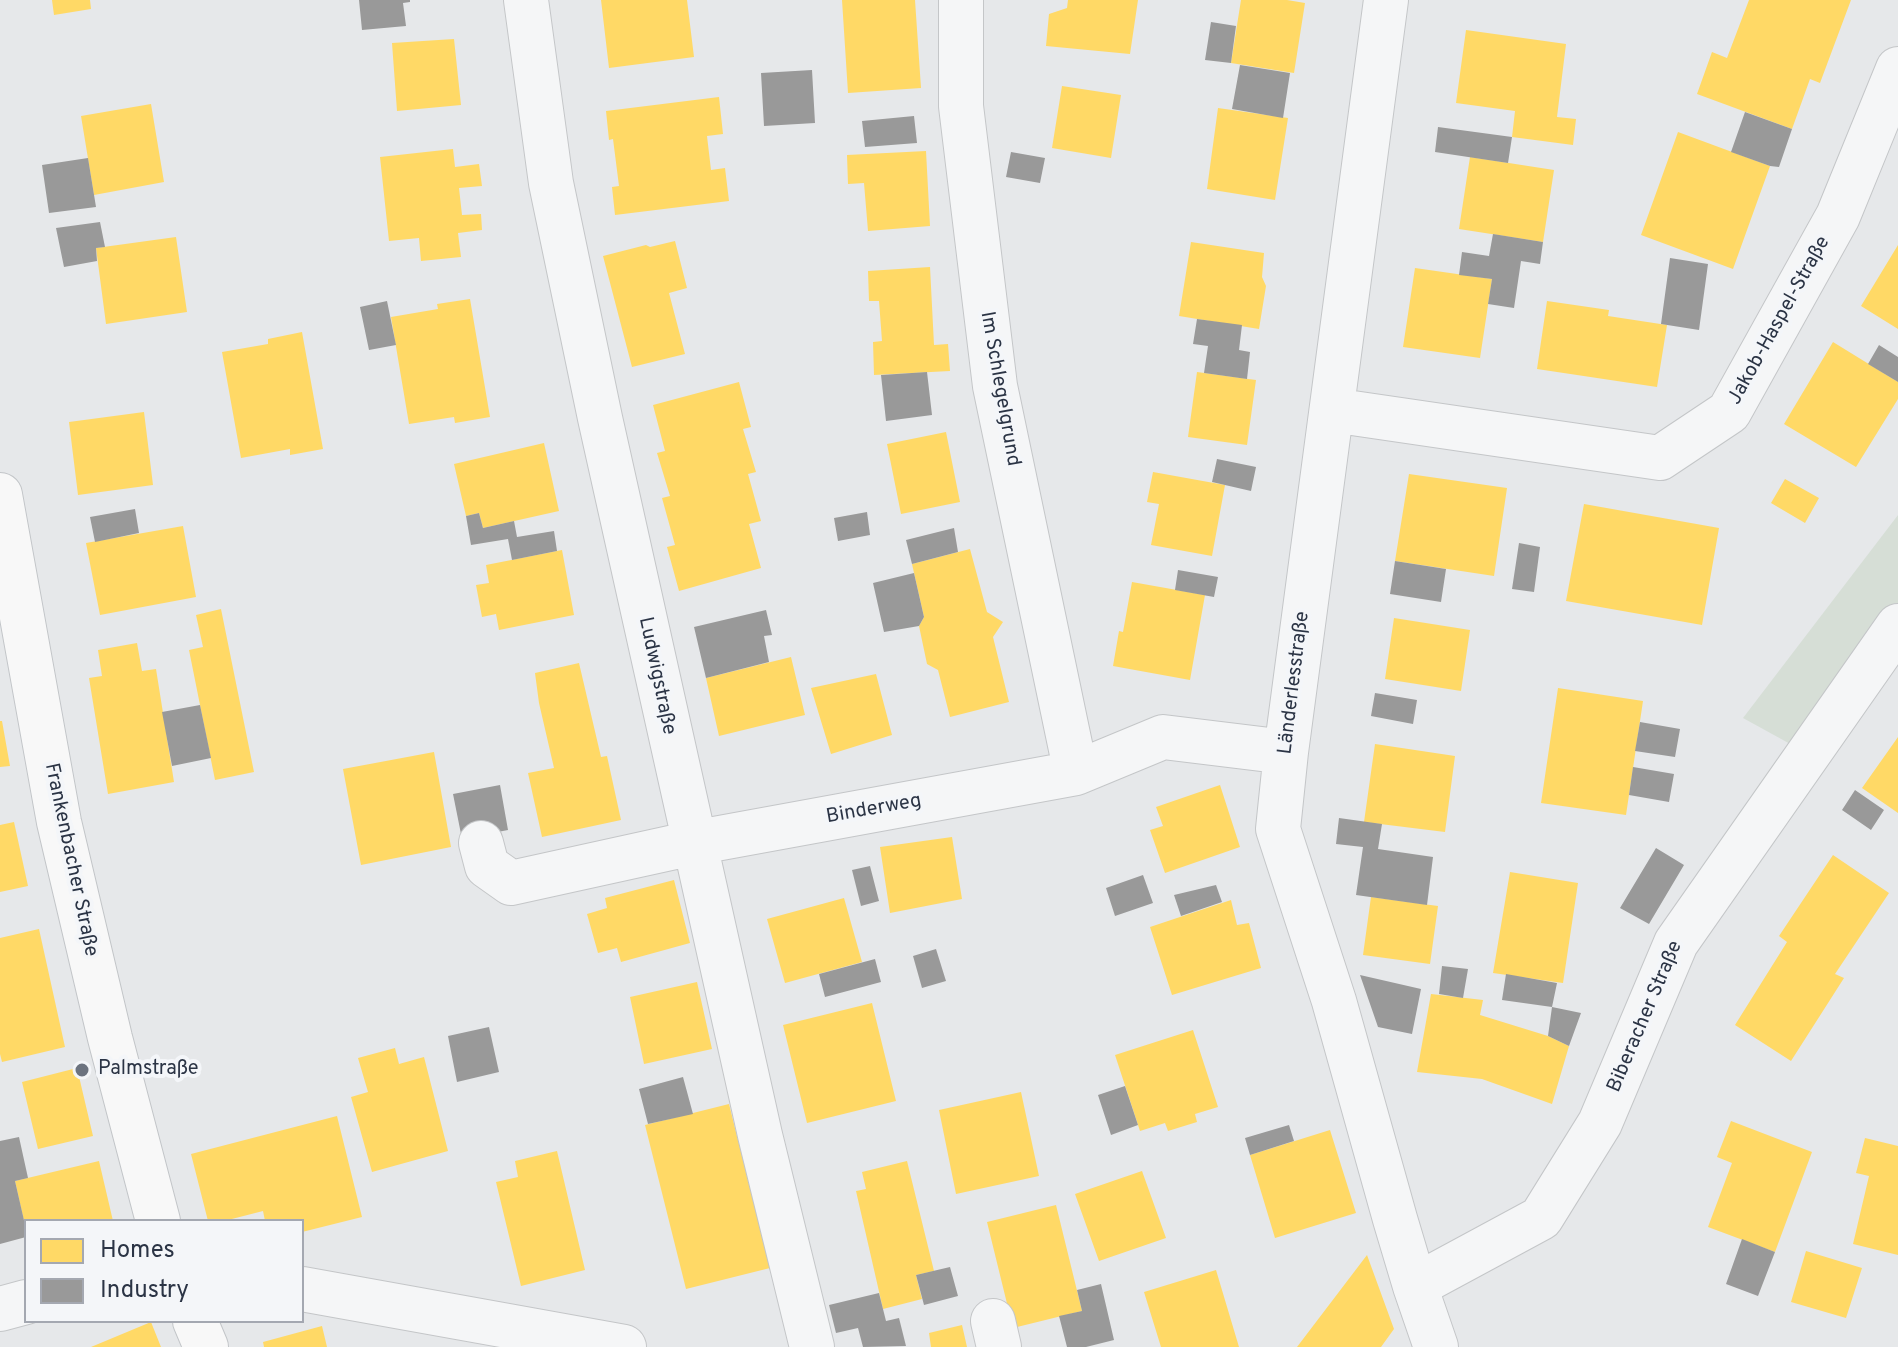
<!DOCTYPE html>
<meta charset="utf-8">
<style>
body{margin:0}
#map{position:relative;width:1898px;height:1347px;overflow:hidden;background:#e6e8ea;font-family:Overpass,sans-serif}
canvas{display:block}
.legend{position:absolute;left:24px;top:1219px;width:280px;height:104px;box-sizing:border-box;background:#f4f6f9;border:2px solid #a4a8b1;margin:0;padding:10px 14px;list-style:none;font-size:24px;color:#2b3445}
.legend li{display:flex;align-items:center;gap:16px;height:40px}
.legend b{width:40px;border:2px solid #a4a8b1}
</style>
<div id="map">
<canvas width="1898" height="1347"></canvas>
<ul class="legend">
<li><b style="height:22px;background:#ffd966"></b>Homes</li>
<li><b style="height:22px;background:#999"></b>Industry</li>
</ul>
</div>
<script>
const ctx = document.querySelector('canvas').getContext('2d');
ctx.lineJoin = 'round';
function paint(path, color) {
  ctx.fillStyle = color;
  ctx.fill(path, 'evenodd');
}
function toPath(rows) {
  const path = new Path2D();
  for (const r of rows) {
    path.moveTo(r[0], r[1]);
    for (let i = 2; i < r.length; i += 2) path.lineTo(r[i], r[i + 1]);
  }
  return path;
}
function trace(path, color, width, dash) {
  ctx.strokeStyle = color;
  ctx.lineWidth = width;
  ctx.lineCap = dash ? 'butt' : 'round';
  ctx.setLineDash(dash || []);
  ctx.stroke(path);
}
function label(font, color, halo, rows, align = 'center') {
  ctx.font = font + ' Overpass,sans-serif';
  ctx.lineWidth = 8;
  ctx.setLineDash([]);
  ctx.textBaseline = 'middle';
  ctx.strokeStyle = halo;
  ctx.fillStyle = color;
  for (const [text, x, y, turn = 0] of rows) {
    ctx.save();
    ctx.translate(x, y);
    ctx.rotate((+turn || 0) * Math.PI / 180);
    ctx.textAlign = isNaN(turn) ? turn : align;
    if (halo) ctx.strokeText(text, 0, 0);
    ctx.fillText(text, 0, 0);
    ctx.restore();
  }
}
const green = toPath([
 [1898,515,1898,605,1803,751,1743,718]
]);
const homes = toPath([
 [52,0,90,0,91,9,54,15],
 [601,0,687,0,694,57,609,68],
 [842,0,915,0,921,88,848,93],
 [1068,0,1138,0,1130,54,1046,46,1049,14,1067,8],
 [1241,0,1287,0,1305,3,1294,73,1231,63],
 [1749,0,1851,0,1820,83,1810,79,1792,129,1697,94,1712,52,1727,58],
 [1466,30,1566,44,1557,117,1576,119,1573,145,1512,137,1515,111,1456,103],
 [454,39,461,105,397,111,392,43],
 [1062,86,1121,95,1111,158,1052,148],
 [719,97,723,134,707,136,711,170,725,168,729,201,615,215,612,187,619,186,613,139,609,140,606,111],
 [151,104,164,182,94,195,81,116],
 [1218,108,1288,118,1275,200,1207,189],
 [1678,132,1770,166,1733,269,1641,235],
 [453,149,455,167,479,164,482,186,459,188,462,215,481,214,482,230,458,233,461,257,421,261,419,238,389,241,380,157],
 [926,151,930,226,868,231,864,183,848,184,847,155],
 [1470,157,1554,170,1543,242,1459,229],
 [176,237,187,312,106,324,96,248],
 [675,241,687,288,669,293,685,354,632,367,603,256,646,245,650,247],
 [1191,242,1264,253,1262,277,1266,286,1259,329,1179,316],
 [1898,245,1898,329,1861,306],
 [930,267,934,345,948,344,950,371,874,375,873,342,882,341,879,301,869,301,868,271],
 [1415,268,1492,279,1480,358,1403,347],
 [470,299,490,417,455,423,454,417,409,424,391,317,438,309,437,304],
 [1547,301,1609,310,1608,316,1667,325,1657,387,1537,369],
 [302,332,323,449,290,455,290,449,241,458,222,352,268,344,268,339],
 [1833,342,1898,382,1898,399,1856,467,1784,424],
 [1197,372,1256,380,1247,445,1188,437],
 [739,382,751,427,743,429,756,472,748,474,761,521,749,524,761,568,679,591,667,547,675,545,662,498,670,496,657,453,665,451,653,405],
 [144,412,153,485,78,495,69,422],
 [946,432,960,502,901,514,887,444],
 [544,443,559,511,483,528,479,513,466,516,454,464],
 [1153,472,1225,485,1212,556,1151,545,1159,504,1147,502],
 [1409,474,1507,488,1494,576,1395,561],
 [1785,479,1819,498,1805,523,1771,503],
 [1584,504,1719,528,1702,625,1566,601],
 [183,526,196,597,100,615,86,543],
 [970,549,987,612,1003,622,993,637,1009,702,950,717,938,670,927,664,919,626,924,617,912,564],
 [562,550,574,615,499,630,496,614,482,617,476,585,489,583,486,565],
 [1132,582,1205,595,1190,680,1113,666,1119,631,1123,632],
 [221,609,254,772,215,780,189,650,203,647,196,615],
 [1394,618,1470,630,1461,691,1385,679],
 [137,643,142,671,156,669,174,782,108,794,89,678,102,676,98,650],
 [791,657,805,715,719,736,706,678],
 [579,663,601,757,607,756,621,820,542,837,528,773,554,768,539,703,535,673],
 [876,674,892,735,831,754,811,688],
 [1558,688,1643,701,1626,815,1541,803],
 [0,721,2,721,10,766,0,767],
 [1898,737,1898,813,1862,788],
 [1375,744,1455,756,1445,832,1364,822],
 [434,752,451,847,361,865,343,769],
 [1220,785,1240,847,1165,873,1150,830,1163,826,1156,807],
 [14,822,28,886,0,892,0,825],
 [952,837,962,899,890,913,880,847],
 [1833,855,1889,893,1835,974,1844,978,1791,1061,1735,1025,1787,942,1779,936],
 [1510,872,1578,883,1563,983,1493,973],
 [674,880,690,943,621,962,617,948,598,953,587,914,607,908,605,898],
 [1371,897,1438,906,1430,964,1363,955],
 [844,898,862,962,785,983,767,919],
 [1231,900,1237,925,1249,923,1261,968,1172,995,1150,927],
 [39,929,65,1047,2,1062,0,1054,0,938],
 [697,982,712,1049,644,1064,630,997],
 [1431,994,1483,1000,1480,1015,1548,1036,1569,1046,1552,1104,1482,1079,1417,1072],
 [872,1003,896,1101,807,1123,783,1025],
 [1193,1030,1218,1107,1195,1114,1197,1122,1168,1131,1165,1123,1140,1131,1115,1055],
 [395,1048,399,1064,424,1057,448,1151,372,1172,351,1097,368,1092,358,1058],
 [77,1068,93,1136,38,1149,22,1082],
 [1021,1092,1039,1176,956,1194,939,1110],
 [729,1104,770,1268,686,1289,645,1125],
 [337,1116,362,1217,302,1232,302,1221,265,1221,263,1211,224,1221,208,1221,191,1154],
 [1731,1121,1812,1152,1775,1252,1708,1227,1732,1163,1717,1157],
 [1330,1130,1356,1213,1275,1238,1250,1155],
 [1865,1138,1898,1146,1898,1255,1853,1244,1869,1176,1856,1173],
 [557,1151,585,1270,521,1286,496,1182,518,1177,515,1161],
 [99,1161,113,1221,24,1221,15,1181],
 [907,1161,934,1271,916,1275,922,1299,883,1309,856,1191,866,1189,862,1172],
 [1142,1171,1166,1238,1099,1261,1075,1194],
 [1056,1205,1082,1311,1013,1328,987,1222],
 [1806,1251,1862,1268,1846,1318,1791,1302],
 [1367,1255,1394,1329,1381,1347,1297,1347],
 [1216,1270,1239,1347,1161,1347,1144,1292],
 [151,1322,161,1347,91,1347],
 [962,1325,967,1347,931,1347,929,1333],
 [322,1326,327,1347,264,1347,263,1342]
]);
const industry = toPath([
 [359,0,410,0,410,2,403,3,406,26,362,30],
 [1211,22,1236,26,1231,63,1205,60],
 [1240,65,1290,73,1283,118,1232,109],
 [812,70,815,123,764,126,761,73],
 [1745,112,1792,129,1779,167,1770,166,1731,152],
 [914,116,917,143,865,147,862,121],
 [1438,127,1512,137,1508,163,1435,152],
 [1011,152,1045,158,1040,183,1006,177],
 [88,158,96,207,49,213,42,165],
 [100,222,105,247,96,248,97,261,64,267,56,228],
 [1493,234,1543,242,1540,264,1521,261,1514,308,1488,304,1492,279,1459,275,1462,252,1489,256],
 [1670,258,1708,264,1699,330,1661,324],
 [387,301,396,345,369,350,360,307],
 [1197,319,1242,325,1239,350,1250,352,1247,379,1204,373,1208,346,1193,344],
 [1879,345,1898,357,1898,382,1868,364],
 [927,372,932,415,886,421,881,375],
 [1217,459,1256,467,1251,491,1212,482],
 [135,509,139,533,95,542,90,517],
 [867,512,870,535,838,541,834,518],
 [479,513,483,528,514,521,517,537,554,531,557,551,512,560,508,539,471,545,466,516],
 [954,528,958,552,912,564,906,540],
 [1519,543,1540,547,1534,592,1512,589],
 [1395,561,1446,569,1441,602,1390,594],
 [1178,570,1218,577,1214,597,1175,590],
 [914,573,924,617,919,626,884,632,873,583],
 [766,610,772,635,764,636,769,662,706,678,694,627],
 [1375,693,1417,700,1413,724,1371,716],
 [200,705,211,758,172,766,162,712],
 [1640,722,1680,729,1675,757,1635,751],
 [1633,767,1674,774,1669,802,1629,795],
 [500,785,508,830,462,839,453,794],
 [1855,790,1884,810,1871,830,1842,810],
 [1339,818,1382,824,1378,849,1433,857,1427,905,1356,895,1363,847,1336,844],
 [1656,848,1684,865,1649,924,1620,908],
 [870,866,879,901,861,906,852,870],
 [1143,875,1153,903,1115,916,1106,888],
 [1216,885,1222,902,1181,916,1174,895],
 [936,949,946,981,922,988,913,956],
 [875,959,881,982,825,997,819,974],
 [1442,966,1468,969,1463,998,1439,994],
 [1506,974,1557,983,1552,1007,1502,1000],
 [1360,975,1421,989,1412,1034,1378,1027],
 [1552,1007,1581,1013,1569,1046,1548,1036],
 [489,1027,499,1072,457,1082,448,1036],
 [683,1077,693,1114,648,1124,639,1089],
 [1125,1086,1138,1125,1111,1135,1098,1095],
 [1289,1125,1294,1141,1250,1155,1245,1138],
 [19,1137,28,1178,15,1181,26,1229,26,1237,0,1244,0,1141],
 [1742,1239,1775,1252,1758,1296,1726,1284],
 [950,1267,958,1296,924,1305,916,1275],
 [1101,1284,1114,1340,1086,1347,1067,1347,1059,1316,1082,1311,1077,1290],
 [879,1293,886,1321,899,1318,906,1346,863,1347,858,1328,836,1333,829,1305]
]);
const minor = toPath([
 [526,0,551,183,600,418,760,1135,812,1347],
 [961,0,961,106,995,386,1076,773],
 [1386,0,1286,752,1278,829,1334,1001,1395,1219,1415,1286,1436,1347],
 [1332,410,1660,458,1729,412,1838,216,1898,69],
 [481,843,487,866,511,883,693,843,1076,773,1163,737,1286,752],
 [1415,1286,1541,1218,1600,1123,1676,943,1898,626],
 [302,1289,624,1347],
 [0,1309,26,1302],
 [993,1321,999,1347]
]);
const major = toPath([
 [0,495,59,822,110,1038,158,1221],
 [195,1321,206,1347]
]);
const markers = [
 [82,1070,8,"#6c737f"]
];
const streetNames = [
 ["Jakob-Haspel-Straße",1780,321,-61],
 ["Im Schlegelgrund",999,389,80],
 ["Ludwigstraße",656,676,78],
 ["Länderlesstraße",1295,683,-83],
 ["Binderweg",874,810,-10],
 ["Frankenbacher Straße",70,860,78],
 ["Biberacher Straße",1646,1017,-67]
];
const poiNames = [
 ["Palmstraße",98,1070]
];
paint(green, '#d6ded6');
paint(homes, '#ffd966');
paint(industry, '#999');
trace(minor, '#c4c6c8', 46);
trace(major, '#c2c5c8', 46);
trace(minor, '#f5f6f7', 44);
trace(major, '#f8f8f8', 44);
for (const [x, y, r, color] of markers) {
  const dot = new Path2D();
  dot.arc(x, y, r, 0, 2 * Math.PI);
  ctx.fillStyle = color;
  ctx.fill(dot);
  trace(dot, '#f4f6f9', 3);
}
label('20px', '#2b3445', '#f4f6f9', streetNames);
label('20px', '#2b3445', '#f4f6f9', poiNames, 'left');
</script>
